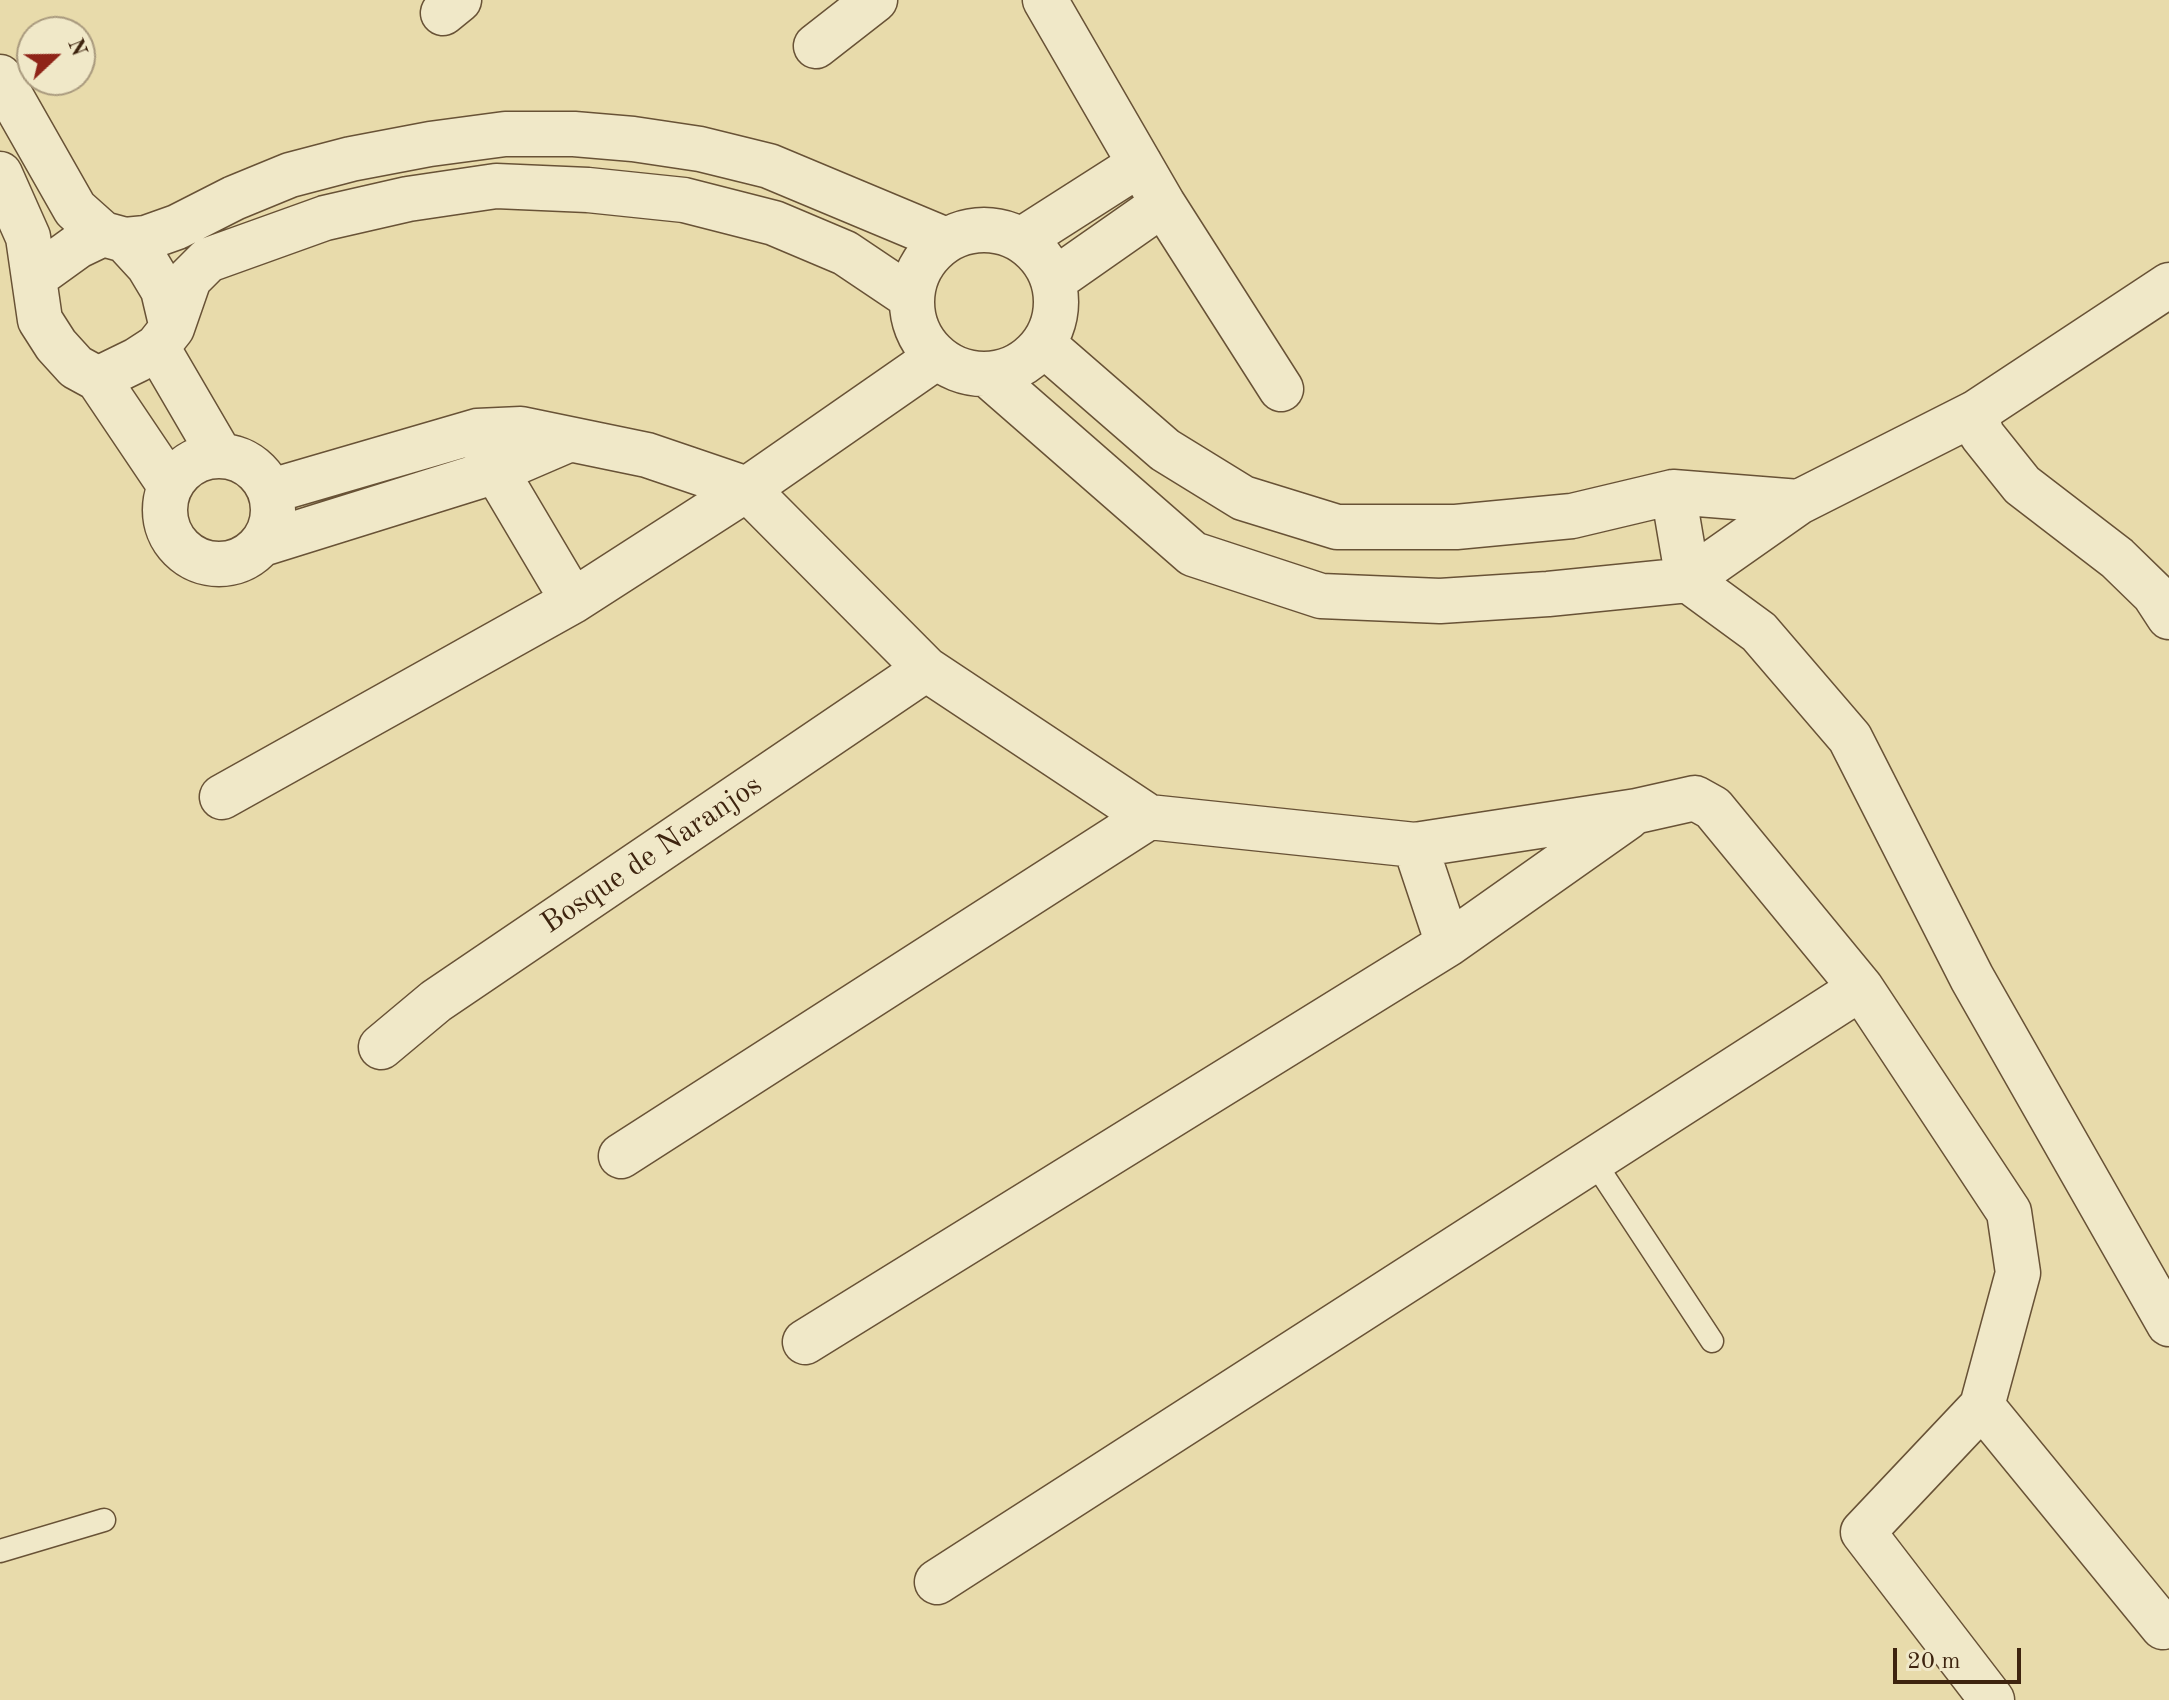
<!DOCTYPE html>
<style>
body{margin:0}
#map{position:relative;width:2169px;height:1700px;overflow:hidden;background:#e8dbab;font-family:"Old Standard TT",serif}
canvas{display:block}
.north{position:absolute;left:16px;top:16px;width:80px;height:80px;box-sizing:border-box;background:#f0e8c8;border:2px solid #a99a7e;border-radius:50%;rotate:68deg;font-size:22px;font-weight:700;line-height:32px;text-align:center;color:#3e240f}
.north::after{content:'';display:block;margin:auto;width:28px;height:36px;background:#8f2418;clip-path:polygon(50% 0,100% 100%,50% 72%,0 100%)}
.scale{position:absolute;left:1893px;top:1648px;width:128px;height:36px;box-sizing:border-box;border:4px solid #3e240f;border-top:0;padding-left:10px;font-size:24px;line-height:28px;white-space:nowrap;color:#3e240f;-webkit-text-stroke:6px #f0e8c8;paint-order:stroke}
</style>
<div id="map">
<canvas width="2169" height="1700"></canvas>
<div class="north">N</div>
<div class="scale">20 m</div>
</div>
<script>
const ctx = document.querySelector('canvas').getContext('2d');
ctx.lineJoin = 'round';
function toPath(rows) {
  const path = new Path2D();
  for (const r of rows) {
    if (r.length === 3) {
      path.moveTo(r[0] + r[2], r[1]);
      path.arc(r[0], r[1], r[2], 0, 2 * Math.PI);
      continue;
    }
    path.moveTo(r[0], r[1]);
    for (let i = 2; i < r.length; i += 2) path.lineTo(r[i], r[i + 1]);
  }
  return path;
}
function trace(path, color, width, dash) {
  ctx.strokeStyle = color;
  ctx.lineWidth = width;
  ctx.lineCap = dash ? 'butt' : 'round';
  ctx.setLineDash(dash || []);
  ctx.stroke(path);
}
function label(font, color, halo, rows, align = 'center') {
  ctx.font = font + ' "Old Standard TT",serif';
  ctx.lineWidth = 6;
  ctx.setLineDash([]);
  ctx.textBaseline = 'middle';
  ctx.strokeStyle = halo;
  ctx.fillStyle = color;
  for (const [text, x, y, turn = 0] of rows) {
    ctx.save();
    ctx.translate(x, y);
    ctx.rotate((+turn || 0) * Math.PI / 180);
    ctx.textAlign = isNaN(turn) ? turn : align;
    if (halo) ctx.strokeText(text, 0, 0);
    ctx.fillText(text, 0, 0);
    ctx.restore();
  }
}
const service = toPath([
 [1593,1160,1712,1341],
 [0,1551,104,1520]
]);
const minor = toPath([
 [1045,0,1163,204,1281,389],
 [443,13,459,0],
 [816,46,875,0],
 [0,77,75,209,103,234,125,240,146,238,177,227,234,198,290,175,351,159,430,144,505,134,574,134,633,139,700,149,769,166,946,240],
 [0,174,28,237,40,320,56,345,76,367,98,379,170,486],
 [984,302,72],
 [125,240,148,265,163,290,172,328],
 [1021,240,1140,164],
 [35,277,78,246,103,234],
 [1053,281,1163,204],
 [1043,344,1165,450,1243,498,1337,527,1456,527,1572,516,1673,492,1799,502],
 [157,347,220,455],
 [988,375,1193,554,1321,596,1440,601,1548,594,1688,580,1799,502,1975,413,2169,285],
 [98,379,137,360,157,347,172,328,189,279,208,260,325,218,408,199,496,186,588,190,684,200,774,223,845,253,912,298],
 [1975,413,1982,435,2022,485,2117,558,2154,594,2169,617],
 [483,444,496,471,573,601],
 [219,510,54],
 [271,491,477,431,521,429,647,455,747,489,926,669,1149,817,1415,845,1637,811,1695,798,1713,808,1861,988,2009,1212,2018,1273,1982,1406,1863,1532,1992,1700],
 [1673,492,1688,580,1759,632,1850,738,1972,978,2169,1324],
 [262,544,496,471,568,440],
 [222,797,573,601,747,489,937,357],
 [1415,845,1448,944],
 [381,1047,436,1001,926,669],
 [621,1156,1149,817],
 [805,1342,1448,944,1628,817],
 [1982,1406,2163,1627],
 [937,1582,1861,988]
]);
const streetNames = [
 ["Bosque de Naranjos",652,855,-34]
];
trace(service, '#685236', 25);
trace(minor, '#685236', 47);
trace(service, '#f0e8c8', 22);
trace(minor, '#f0e8c8', 44);
label('30px', '#3e240f', '#f0e8c8', streetNames);
</script>
